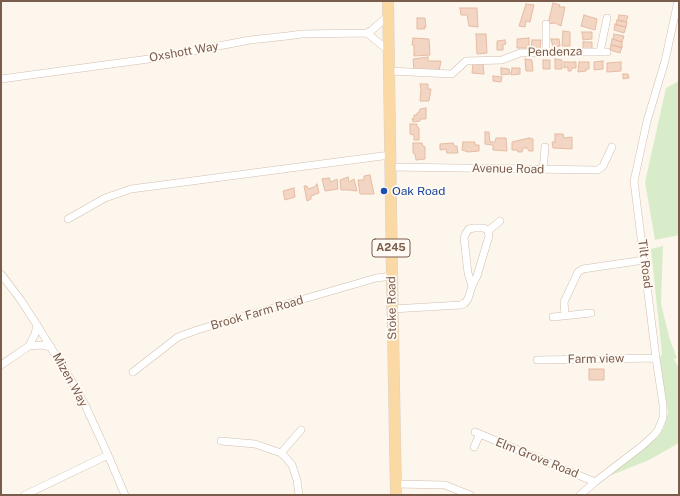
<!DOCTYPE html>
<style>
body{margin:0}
#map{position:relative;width:680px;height:496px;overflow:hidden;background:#fdf6ec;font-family:"Public Sans",sans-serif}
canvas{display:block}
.frame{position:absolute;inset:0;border:2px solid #7a5c4d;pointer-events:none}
</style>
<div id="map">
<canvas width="680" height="496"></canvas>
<div class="frame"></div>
</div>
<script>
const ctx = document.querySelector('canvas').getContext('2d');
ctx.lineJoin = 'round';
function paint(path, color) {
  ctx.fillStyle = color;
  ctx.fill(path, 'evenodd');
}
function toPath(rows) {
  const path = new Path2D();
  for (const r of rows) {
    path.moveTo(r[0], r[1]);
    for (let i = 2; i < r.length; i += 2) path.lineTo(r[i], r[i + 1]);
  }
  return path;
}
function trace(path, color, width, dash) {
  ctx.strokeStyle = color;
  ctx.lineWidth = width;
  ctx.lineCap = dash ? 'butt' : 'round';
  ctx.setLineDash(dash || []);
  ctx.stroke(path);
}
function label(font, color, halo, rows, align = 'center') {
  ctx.font = font + ' "Public Sans",sans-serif';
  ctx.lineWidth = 3.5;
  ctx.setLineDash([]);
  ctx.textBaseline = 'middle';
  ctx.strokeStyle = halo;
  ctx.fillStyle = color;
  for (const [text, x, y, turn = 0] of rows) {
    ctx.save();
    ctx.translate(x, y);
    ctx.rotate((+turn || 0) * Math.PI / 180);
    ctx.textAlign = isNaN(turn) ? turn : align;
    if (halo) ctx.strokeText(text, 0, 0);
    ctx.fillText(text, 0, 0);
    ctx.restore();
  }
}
const green = toPath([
 [679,81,679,235,655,240,645,182,666,88],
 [663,246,661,304,670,340,677,358,674,359,679,368,679,443,649,460,609,476,657,438,664,428,668,412,659,359,662,354,651,249]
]);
const building = toPath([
 [553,3,560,5,559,7,565,7,561,26,555,23,548,24,553,3],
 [526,4,534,5,530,22,526,21,525,27,519,26,526,4],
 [460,8,477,8,478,27,469,26,467,15,461,15,460,8],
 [584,15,597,19,595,30,581,26,584,15],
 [619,15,628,16,626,22,618,20,619,15],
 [417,18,425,18,426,27,424,27,425,29,417,29,417,18],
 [617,20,627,22,626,27,616,25,617,20],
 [615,24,626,27,624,33,614,30,615,24],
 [563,31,570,32,570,46,562,46,563,31],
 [582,32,592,32,592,39,583,40,582,32],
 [476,34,486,34,487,53,477,54,476,34],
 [614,34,624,36,622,42,613,39,614,34],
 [413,38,429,39,430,55,414,56,414,45,412,45,413,38],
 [529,38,529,48,517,48,517,39,529,38],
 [551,39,559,39,560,46,553,47,551,39],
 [612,39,622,42,622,48,611,45,612,39],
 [505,40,506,44,503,45,503,50,497,50,497,41,505,40],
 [532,40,541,40,540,49,531,48,532,40],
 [583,42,592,42,592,49,583,50,583,42],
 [611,45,622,47,620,53,610,50,611,45],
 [428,57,428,61,441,61,439,71,414,70,413,59,428,57],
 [525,59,532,60,533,71,526,71,525,59],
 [555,59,562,60,562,69,555,69,555,59],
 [543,60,550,60,550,69,543,69,543,60],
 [603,61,603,69,594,70,594,62,603,61],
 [564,62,576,62,576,68,572,68,571,71,568,71,568,67,564,68,564,62],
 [579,62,589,62,589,69,586,69,586,71,578,72,579,62],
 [621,62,621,71,607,72,607,63,621,62],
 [473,63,483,63,484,74,472,73,473,63],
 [501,68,509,69,510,74,501,75,501,68],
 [512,68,520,68,520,74,511,75,512,68],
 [623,74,628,74,629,78,623,79,623,74],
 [493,76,502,77,501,82,493,81,493,76],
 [420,84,428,84,428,89,431,89,429,101,420,101,421,90,420,84],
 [426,108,426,119,420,119,420,121,413,122,412,118,414,120,414,115,417,115,417,113,419,112,420,109,426,108],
 [410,124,417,124,417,127,419,128,419,140,414,140,414,135,410,134,410,124],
 [485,132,489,132,490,142,495,142,496,138,506,138,507,151,493,150,493,145,485,144,485,132],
 [555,134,563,134,564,138,572,137,572,149,553,148,552,142,555,142,555,134],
 [529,138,533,139,533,151,529,151,527,148,523,148,522,152,518,152,517,150,512,150,512,142,529,138],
 [463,142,475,142,475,145,479,145,479,151,468,152,462,150,463,142],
 [413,143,422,143,423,146,425,147,425,159,416,160,415,154,413,153,413,143],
 [453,143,454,146,457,146,458,153,447,153,446,149,440,150,440,144,453,143],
 [370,175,374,194,360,194,358,180,364,180,364,176,370,175],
 [348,177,349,182,354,179,357,191,349,190,341,190,340,180,348,177],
 [329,178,331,182,337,179,338,189,325,191,322,179,329,178],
 [317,184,319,193,311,196,311,199,307,201,304,186,307,186,308,189,314,187,317,184],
 [294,188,295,197,285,200,283,191,294,188],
 [589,369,604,369,604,380,589,380,589,369]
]);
const street = toPath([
 [367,33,389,51],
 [546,52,546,24],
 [600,52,607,18],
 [389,71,452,74,466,61,502,60,520,53,546,52,607,52],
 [1,79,156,58,250,40,287,36,302,34,367,33,372,30,388,16],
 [390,167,598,170,603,166,612,147],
 [543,170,545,147],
 [68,219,105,198,131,189,390,155],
 [488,231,500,221],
 [1,274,20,299,37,325,74,385,85,405,108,455,125,495],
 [392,309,461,305,465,303,468,299,472,286,477,276,489,236,488,231,484,228,474,228,469,229,466,233,464,238,468,273,472,286],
 [565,315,564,302,578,272,583,269,644,260],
 [553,317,591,313],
 [29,346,35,334,37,325],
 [537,360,656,358],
 [1,365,29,346,41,345,51,347],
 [133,372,178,337,197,330,376,278,392,276],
 [475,432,595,482],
 [221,441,255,444,281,453,287,459,292,465,297,480,299,495],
 [474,447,480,434],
 [281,453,301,430],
 [396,484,445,485,470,495],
 [25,495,108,455],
 [580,495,595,482,642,446,654,435,658,430,663,418,663,405,656,358,634,181,647,121,665,61,678,1]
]);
const primary = toPath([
 [388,1,392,276,396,495]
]);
const markers = [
 [384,191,4,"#1a4fb4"]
];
const shields = [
 [391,248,38]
];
const shieldNames = [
 ["A245",391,248]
];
const streetNames = [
 ["Oxshott Way",184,52,-10],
 ["Pendenza",555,52,-1],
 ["Avenue Road",508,169,1],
 ["Tilt Road",645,264,83],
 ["Stoke Road",392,308,-91],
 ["Brook Farm Road",257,313,-16],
 ["Farm view",596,359,-1],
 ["Mizen Way",70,380,61],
 ["Elm Grove Road",537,458,22]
];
const transitNames = [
 ["Oak Road",392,191]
];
paint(green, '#d8ecc9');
paint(building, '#f3d5c3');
trace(building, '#e6bba3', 1);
trace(street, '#d1beb0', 8);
trace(primary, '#dad1cd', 12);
trace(street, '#fff', 7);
trace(primary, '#fbd9a5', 11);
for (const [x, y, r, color] of markers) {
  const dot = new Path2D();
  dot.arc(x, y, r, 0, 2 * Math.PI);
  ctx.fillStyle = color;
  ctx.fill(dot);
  trace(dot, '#fffaf3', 1.5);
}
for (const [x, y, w] of shields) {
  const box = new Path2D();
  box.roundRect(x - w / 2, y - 9, w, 18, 3);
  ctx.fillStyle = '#fffaf3';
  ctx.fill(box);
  trace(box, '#7a5c4d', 1);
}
label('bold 11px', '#7a5c4d', null, shieldNames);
label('12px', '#7a5c4d', '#fffaf3', streetNames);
label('12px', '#164399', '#fffaf3', transitNames, 'left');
</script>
